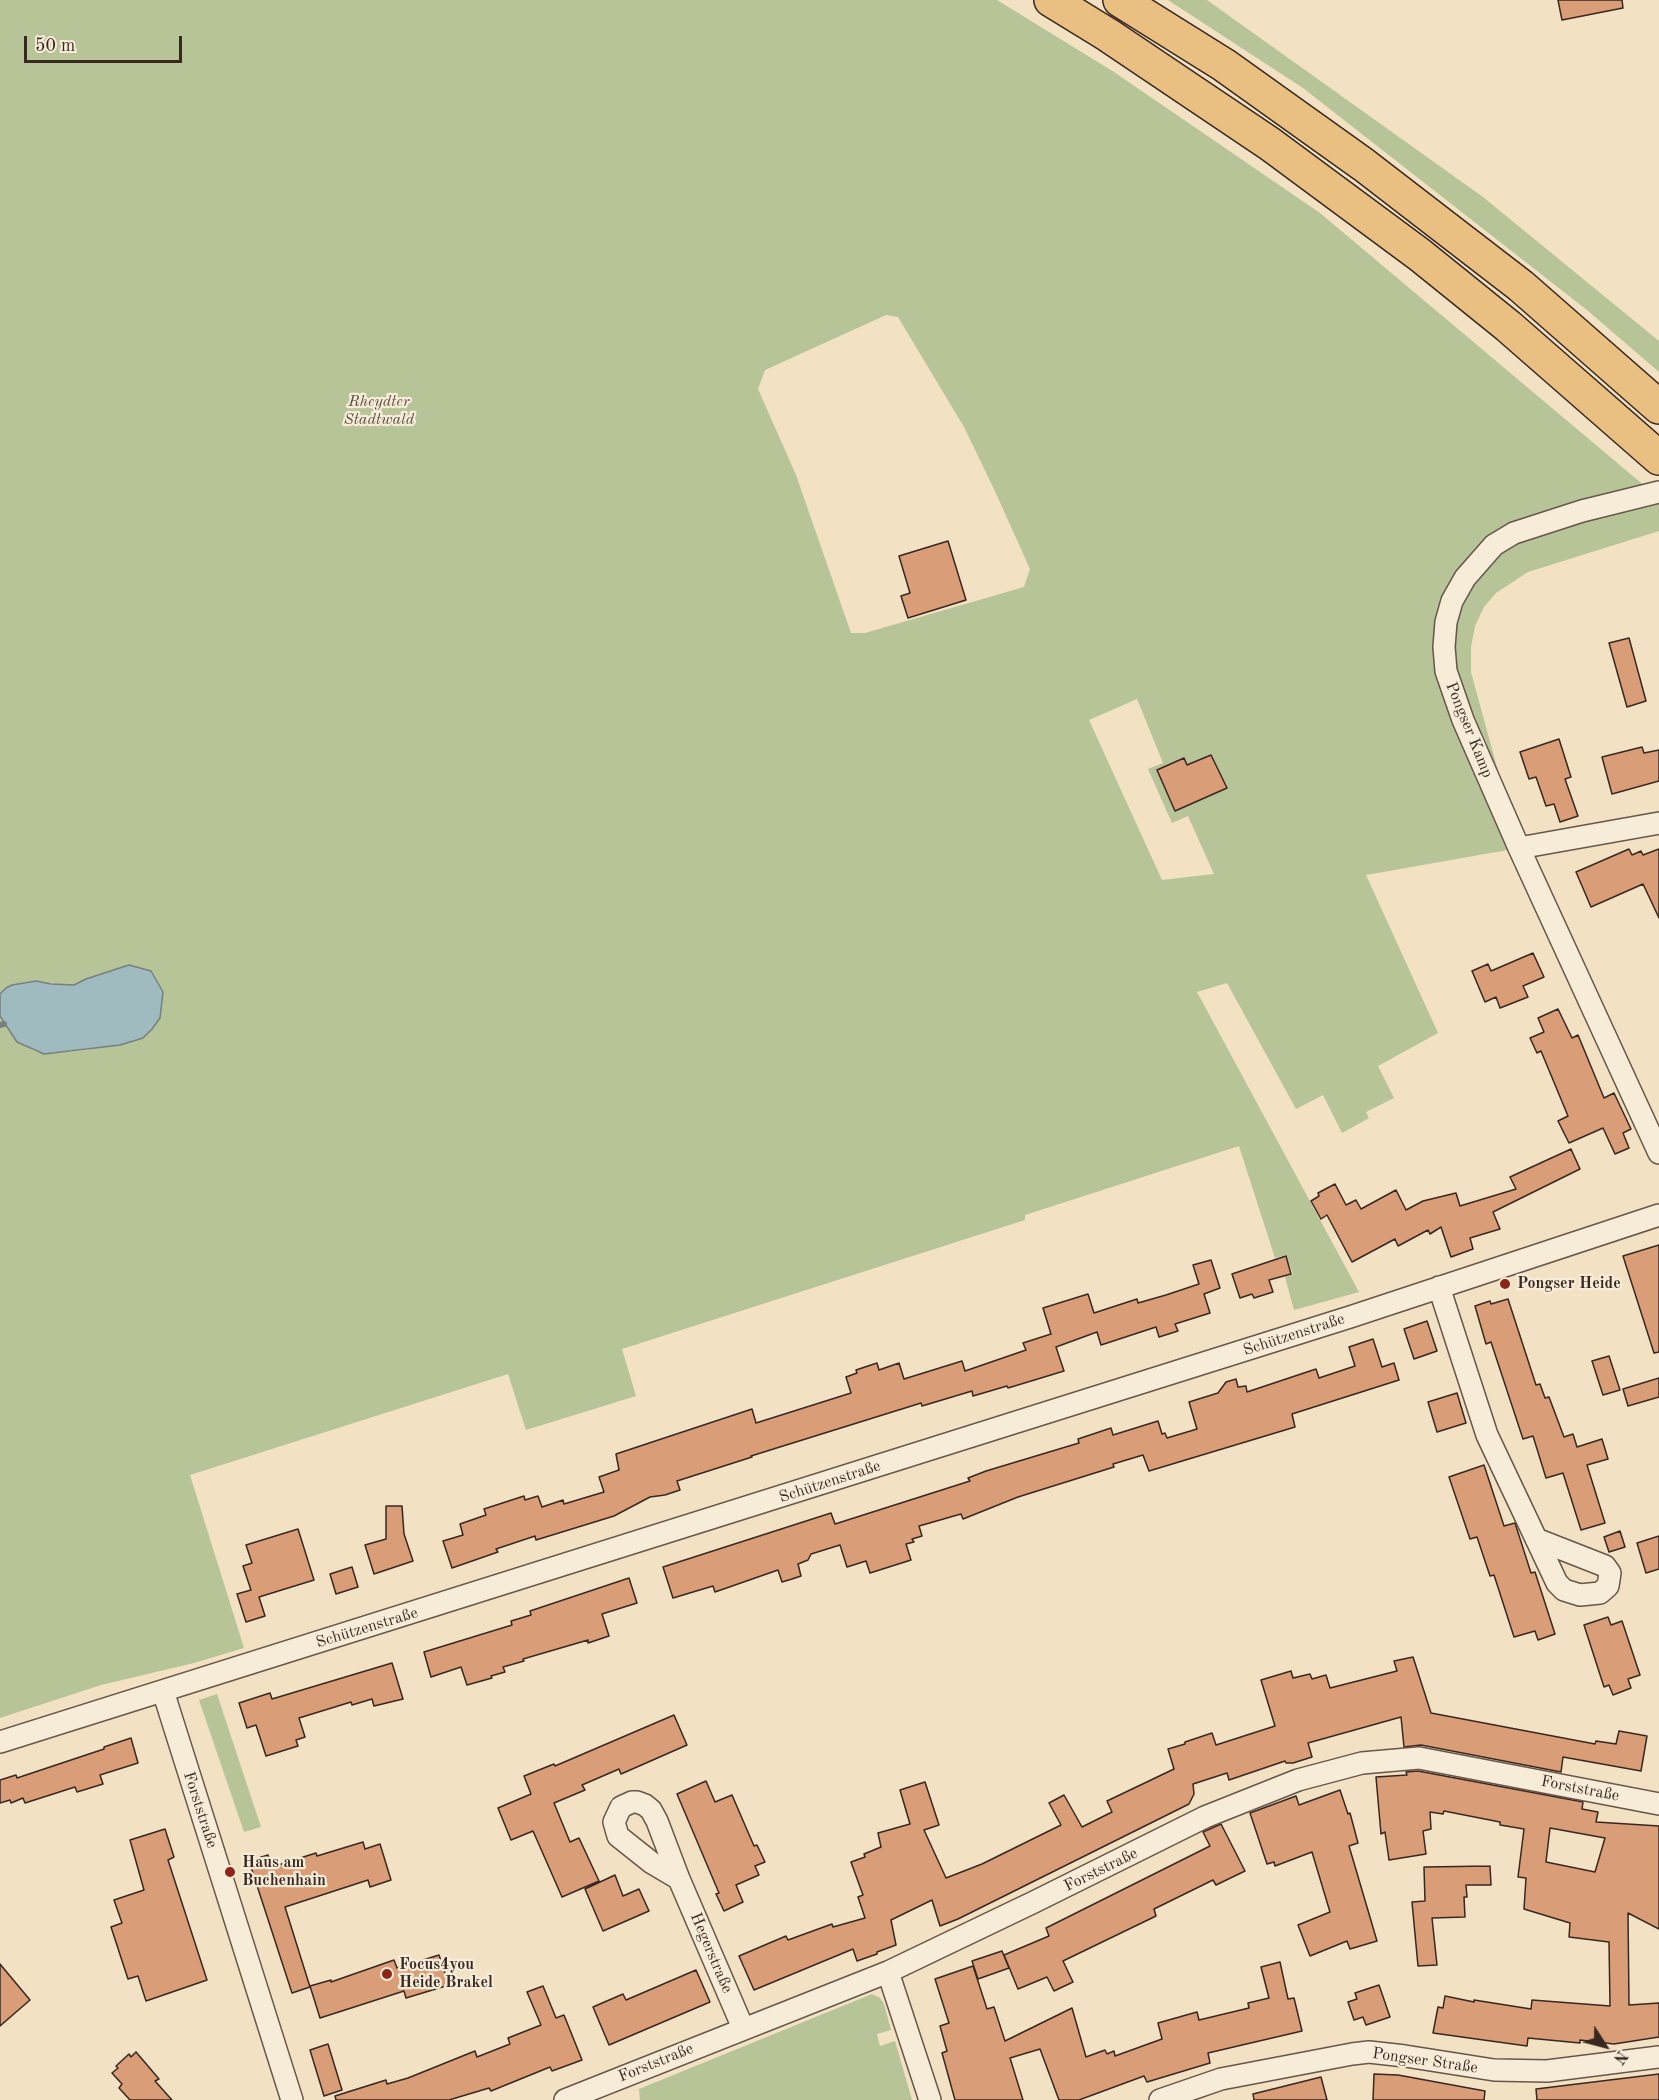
<!DOCTYPE html>
<meta charset="utf-8">
<style>
body{margin:0}
#map{position:relative;width:1659px;height:2100px;overflow:hidden;background:#f2e1c3;font-family:"Old Standard TT",serif}
canvas{display:block}
.north{position:absolute;left:1575px;top:2016px;width:60px;height:60px;-webkit-text-stroke:4px #f7ecd8;paint-order:stroke;rotate:126deg;font-size:16px;font-weight:700;line-height:24px;text-align:center;color:#392721}
.north::after{content:'';display:block;margin:auto;width:21px;height:27px;background:#392721;clip-path:polygon(50% 0,100% 100%,50% 72%,0 100%)}
.scale{position:absolute;left:24px;top:36px;width:158px;height:27px;box-sizing:border-box;border:3px solid #392721;border-top:0;padding-left:8px;font-size:18px;line-height:21px;white-space:nowrap;color:#392721;-webkit-text-stroke:4px #f7ecd8;paint-order:stroke}
</style>
<div id="map">
<canvas width="1659" height="2100"></canvas>
<div class="north">N</div>
<div class="scale">50 m</div>
</div>
<script>
const ctx = document.querySelector('canvas').getContext('2d');
ctx.lineJoin = 'round';
function paint(path, color) {
  ctx.fillStyle = color;
  ctx.fill(path, 'evenodd');
}
function toPath(rows) {
  const path = new Path2D();
  for (const r of rows) {
    path.moveTo(r[0], r[1]);
    for (let i = 2; i < r.length; i += 2) path.lineTo(r[i], r[i + 1]);
  }
  return path;
}
function trace(path, color, width, dash) {
  ctx.strokeStyle = color;
  ctx.lineWidth = width;
  ctx.lineCap = dash ? 'butt' : 'round';
  ctx.setLineDash(dash || []);
  ctx.stroke(path);
}
function label(font, color, halo, rows, align = 'center') {
  ctx.font = font + ' "Old Standard TT",serif';
  ctx.lineWidth = 4.5;
  ctx.setLineDash([]);
  ctx.textBaseline = 'middle';
  ctx.strokeStyle = halo;
  ctx.fillStyle = color;
  for (const [text, x, y, turn = 0] of rows) {
    ctx.save();
    ctx.translate(x, y);
    ctx.rotate((+turn || 0) * Math.PI / 180);
    ctx.textAlign = isNaN(turn) ? turn : align;
    if (halo) ctx.strokeText(text, 0, 0);
    ctx.fillText(text, 0, 0);
    ctx.restore();
  }
}
const green = toPath([
 [0,0,997,0,1114,72,1320,213,1659,498,1659,531,1528,572,1496,593,1484,607,1475,626,1471,647,1471,672,1519,848,1366,875,1438,1033,1378,1066,1394,1098,1366,1112,1369,1118,1342,1133,1323,1095,1296,1109,1227,983,1197,992,1359,1292,1294,1310,1285,1277,1293,1274,1286,1255,1275,1258,1239,1146,1025,1215,1025,1220,622,1349,636,1396,526,1430,508,1374,190,1475,244,1648,194,1663,101,1685,0,1718,0,1016,17,1042,34,1051,44,1054,88,1050,163,992,151,971,129,965,86,979,74,985,26,982,6,988,0,994],
 [886,315,898,317,964,427,994,489,1030,569,1024,587,865,633,851,633,796,475,758,389,765,370],
 [1137,699,1163,763,1148,769,1172,823,1188,816,1214,874,1162,880,1089,720],
 [1168,0,1207,0,1483,197,1659,341,1659,372,1587,310,1303,88],
 [217,1694,261,1827,244,1832,199,1700],
 [872,1994,880,1998,884,2004,891,2030,877,2034,880,2046,895,2041,912,2100,640,2100,639,2089]
]);
const water = toPath([
 [129,965,151,971,163,992,160,1018,152,1029,143,1038,120,1045,44,1054,17,1042,0,1016,0,994,6,988,12,985,36,981,51,984,74,985,86,979,129,965]
]);
const stream = toPath([
 [0,1025,4,1024]
]);
const building = toPath([
 [1558,0,1622,0,1623,8,1562,20,1558,0],
 [948,541,966,600,908,618,901,596,910,593,899,556,948,541],
 [1629,638,1646,701,1627,707,1609,643,1629,638],
 [1559,739,1571,777,1565,779,1578,816,1560,822,1554,804,1546,806,1536,777,1529,779,1520,752,1559,739],
 [1642,747,1644,753,1659,750,1659,781,1612,794,1602,757,1642,747],
 [1211,755,1227,788,1175,811,1157,770,1184,758,1187,765,1211,755],
 [1629,849,1632,855,1641,851,1643,855,1659,849,1659,918,1643,884,1591,907,1576,872,1629,849],
 [1533,953,1544,977,1523,986,1528,997,1500,1008,1496,997,1485,1002,1472,971,1488,964,1491,971,1533,953],
 [1558,1009,1572,1038,1578,1035,1604,1098,1614,1093,1631,1129,1623,1133,1629,1148,1615,1154,1603,1128,1569,1143,1558,1121,1568,1116,1541,1051,1537,1053,1530,1038,1544,1032,1538,1018,1558,1009],
 [1571,1149,1580,1169,1493,1212,1500,1229,1470,1238,1473,1249,1451,1257,1441,1227,1430,1234,1428,1230,1398,1246,1395,1239,1352,1262,1327,1215,1321,1219,1311,1201,1319,1196,1318,1193,1335,1184,1346,1205,1356,1200,1361,1209,1396,1190,1406,1210,1423,1201,1456,1193,1460,1206,1516,1189,1510,1177,1571,1149],
 [1659,1245,1659,1352,1654,1353,1623,1256,1659,1245],
 [1286,1256,1291,1274,1269,1280,1273,1292,1254,1298,1252,1294,1240,1298,1232,1274,1286,1256],
 [1211,1260,1220,1288,1204,1294,1210,1313,1175,1324,1178,1331,1159,1337,1156,1327,1101,1345,1097,1332,1056,1347,1064,1371,1008,1388,1007,1386,973,1396,972,1391,922,1406,921,1403,751,1456,752,1457,677,1481,680,1490,665,1495,650,1497,614,1516,536,1540,535,1536,496,1549,498,1552,452,1568,443,1541,463,1535,460,1524,486,1515,484,1509,524,1496,525,1500,538,1496,542,1507,563,1500,564,1504,604,1492,599,1477,619,1470,616,1454,752,1409,756,1423,851,1393,846,1377,857,1373,856,1370,877,1363,879,1370,899,1363,904,1379,962,1361,965,1371,1026,1350,1023,1343,1051,1334,1043,1308,1088,1294,1094,1313,1137,1299,1138,1303,1166,1295,1199,1284,1193,1265,1211,1260],
 [1508,1299,1536,1385,1540,1384,1545,1398,1549,1397,1564,1437,1573,1434,1577,1447,1602,1439,1608,1459,1587,1465,1605,1523,1581,1530,1563,1473,1546,1478,1533,1436,1523,1439,1491,1342,1486,1344,1475,1306,1490,1301,1491,1304,1508,1299],
 [1427,1321,1437,1351,1414,1359,1404,1329,1427,1321],
 [1373,1339,1382,1367,1394,1363,1399,1380,1292,1414,1295,1427,1149,1471,1143,1455,1113,1464,1114,1467,1018,1497,963,1519,961,1514,919,1526,922,1536,912,1539,914,1542,906,1544,911,1560,870,1573,866,1561,847,1567,840,1545,811,1554,808,1560,798,1564,801,1576,792,1579,782,1582,778,1570,715,1592,713,1586,673,1598,663,1567,831,1513,835,1524,970,1481,968,1478,986,1471,1079,1443,1078,1439,1111,1428,1113,1435,1158,1421,1162,1434,1165,1433,1167,1438,1197,1429,1189,1402,1218,1393,1226,1382,1236,1379,1238,1387,1246,1386,1247,1392,1316,1369,1319,1378,1355,1366,1349,1347,1373,1339],
 [1609,1356,1620,1390,1603,1395,1592,1361,1609,1356],
 [1659,1378,1659,1397,1628,1406,1623,1389,1659,1378],
 [1457,1393,1466,1423,1437,1432,1428,1402,1457,1393],
 [1484,1465,1504,1526,1515,1523,1531,1573,1535,1572,1555,1634,1538,1640,1535,1631,1514,1637,1494,1575,1490,1576,1477,1537,1470,1539,1449,1477,1484,1465],
 [386,1506,402,1506,404,1534,413,1561,374,1574,365,1545,386,1539,386,1506],
 [298,1529,314,1580,259,1597,265,1616,246,1622,237,1594,251,1590,243,1566,252,1563,246,1545,298,1529],
 [1620,1531,1625,1547,1609,1552,1604,1537,1620,1531],
 [1659,1536,1659,1569,1646,1573,1637,1543,1659,1536],
 [352,1567,358,1587,336,1594,330,1574,352,1567],
 [629,1578,637,1603,602,1614,609,1636,588,1643,588,1640,523,1659,524,1661,503,1667,505,1672,491,1676,492,1678,467,1685,461,1667,431,1677,424,1652,512,1625,511,1621,531,1615,530,1611,629,1578],
 [1608,1617,1611,1625,1622,1621,1640,1675,1628,1679,1631,1688,1613,1695,1609,1685,1604,1687,1584,1625,1608,1617],
 [1413,1657,1431,1713,1595,1744,1596,1741,1616,1744,1619,1731,1647,1736,1641,1771,1563,1757,1561,1772,1421,1745,1404,1747,1401,1717,1308,1743,1312,1757,1293,1763,1286,1763,1285,1761,1229,1780,1227,1773,1193,1784,1194,1794,1189,1804,958,1919,940,1926,932,1900,891,1920,896,1945,877,1952,877,1954,857,1961,853,1949,754,1990,739,1956,786,1936,788,1940,832,1924,833,1927,865,1918,858,1897,863,1895,851,1862,865,1857,864,1854,881,1847,878,1833,910,1824,900,1790,925,1782,939,1825,924,1830,946,1878,982,1864,1061,1825,1049,1803,1064,1795,1082,1827,1112,1812,1107,1801,1174,1769,1168,1749,1185,1744,1185,1742,1212,1733,1216,1745,1275,1726,1261,1680,1291,1671,1293,1678,1310,1674,1312,1679,1326,1675,1330,1688,1397,1671,1394,1661,1413,1657],
 [392,1663,403,1699,374,1706,372,1699,352,1705,351,1702,299,1718,305,1737,296,1740,298,1746,266,1756,256,1725,247,1728,239,1703,270,1693,272,1699,392,1663],
 [674,1715,687,1745,621,1774,619,1769,582,1785,585,1790,554,1803,570,1842,579,1838,599,1881,562,1897,533,1831,511,1840,498,1808,531,1794,524,1776,554,1764,555,1766,674,1715],
 [131,1738,138,1763,100,1775,103,1784,77,1792,75,1787,25,1803,23,1798,11,1803,10,1800,0,1803,0,1780,16,1775,17,1778,104,1749,104,1747,131,1738],
 [1418,1771,1583,1802,1582,1809,1598,1812,1596,1822,1659,1826,1659,1929,1628,1913,1629,2005,1659,2003,1659,2037,1614,2044,1580,2040,1580,2043,1528,2038,1527,2046,1433,2033,1438,2007,1443,2008,1445,1996,1474,2002,1474,2000,1531,2009,1532,2000,1610,2006,1609,1942,1569,1937,1570,1923,1524,1909,1526,1878,1518,1877,1524,1829,1500,1825,1500,1822,1444,1811,1443,1814,1430,1812,1431,1829,1423,1831,1426,1854,1389,1860,1385,1832,1381,1834,1376,1777,1407,1775,1406,1772,1418,1771],
 [1550,1828,1605,1838,1595,1872,1546,1862,1550,1828],
 [706,1781,715,1802,732,1795,754,1846,757,1845,765,1862,755,1866,759,1875,736,1885,743,1902,724,1911,716,1894,719,1893,677,1794,706,1781],
 [1340,1790,1348,1814,1350,1813,1358,1843,1349,1846,1377,1941,1350,1949,1347,1941,1310,1956,1298,1925,1330,1912,1312,1852,1275,1866,1274,1862,1267,1864,1250,1813,1296,1796,1299,1805,1340,1790],
 [1221,1824,1245,1871,1216,1885,1213,1880,1154,1909,1156,1916,1063,1961,1073,1982,1054,1991,1047,1977,1018,1989,1004,1955,1049,1936,1046,1928,1210,1846,1203,1832,1221,1824],
 [165,1829,174,1857,168,1860,207,1980,146,2001,138,1976,128,1979,111,1927,122,1923,114,1900,144,1890,130,1840,165,1829],
 [363,1842,365,1849,380,1844,391,1880,370,1887,368,1880,285,1907,310,1987,292,1993,249,1861,268,1855,272,1867,316,1853,317,1856,363,1842],
 [1490,1866,1491,1885,1466,1885,1467,1897,1464,1897,1465,1917,1432,1918,1437,1965,1418,1966,1412,1902,1425,1901,1424,1867,1490,1866],
 [615,1875,623,1896,639,1889,649,1911,603,1931,585,1889,615,1875],
 [1002,1951,1009,1968,978,1979,972,1961,1002,1951],
 [439,1955,449,1985,406,1998,404,1991,320,2018,310,1986,331,1980,331,1982,394,1960,397,1968,439,1955],
 [1280,1962,1288,1999,1294,1998,1302,2031,1208,2053,1210,2063,1147,2082,1144,2076,1079,2100,1059,2100,1040,2049,1010,2058,1023,2100,955,2100,942,2053,947,2051,940,2026,949,2023,935,1979,973,1966,987,2009,994,2007,1005,2041,1072,2008,1086,2057,1105,2050,1107,2054,1114,2051,1115,2056,1162,2039,1158,2023,1197,2012,1199,2020,1249,2008,1248,2003,1269,1998,1261,1967,1280,1962],
 [0,1964,30,2000,0,2026,0,1964],
 [696,1970,710,2002,609,2045,593,2007,623,1994,626,2000,696,1970],
 [1379,1985,1390,2017,1366,2025,1363,2017,1354,2020,1348,2002,1357,1999,1355,1993,1379,1985],
 [543,1986,556,2018,564,2015,582,2060,552,2071,550,2067,491,2091,489,2088,449,2100,336,2100,335,2096,386,2080,387,2084,408,2078,475,2051,477,2057,510,2044,508,2038,541,2025,527,1992,543,1986],
 [328,2044,342,2090,324,2096,310,2050,328,2044],
 [136,2052,159,2079,155,2081,172,2100,130,2100,119,2088,122,2084,112,2073,118,2068,116,2066,129,2054,131,2057,136,2052],
 [1374,2074,1398,2075,1485,2091,1484,2100,1373,2100,1374,2074],
 [1659,2074,1659,2100,1537,2100,1536,2089,1659,2074],
 [1321,2077,1327,2100,1254,2100,1253,2094,1321,2077]
]);
const minor = toPath([
 [1659,492,1582,511,1514,533,1494,545,1465,578,1452,601,1446,622,1444,647,1446,671,1463,720,1519,848,1659,1153],
 [1519,848,1659,823],
 [1439,1287,1487,1435,1557,1583,1564,1590,1580,1595,1600,1593,1608,1586,1610,1573,1605,1566,1536,1539],
 [163,1691,292,2100],
 [0,1742,1350,1317,1659,1215],
 [679,1879,652,1863,618,1836,614,1822,621,1807,632,1802,637,1802,645,1805,651,1810,657,1821,679,1879,743,2028],
 [888,1972,930,2100],
 [565,2100,888,1972,1034,1902,1205,1817,1298,1780,1362,1763,1419,1758,1659,1804],
 [1160,2100,1221,2079,1352,2054,1369,2052,1405,2056,1494,2070,1547,2071,1659,2057]
]);
const motorway = toPath([
 [1051,0,1108,35,1270,144,1420,255,1508,326,1659,458],
 [1120,0,1224,65,1364,165,1521,286,1659,407]
]);
const markers = [
 [1505,1284,6,"#8f2418"],
 [230,1872,6,"#8f2418"],
 [387,1974,6,"#8f2418"]
];
const parkNames = [
 ["Rheydter",379,402],
 ["Stadtwald",379,420]
];
const streetNames = [
 ["Pongser Kamp",1469,730,68],
 ["Schützenstraße",1294,1335,-18],
 ["Schützenstraße",830,1482,-18],
 ["Schützenstraße",367,1628,-17],
 ["Forststraße",1580,1789,11],
 ["Forststraße",200,1810,72],
 ["Forststraße",1101,1870,-26],
 ["Hegerstraße",711,1953,67],
 ["Pongser Straße",1425,2061,8],
 ["Forststraße",656,2063,-22]
];
const poiNames = [
 ["Pongser Heide",1517,1284],
 ["Haus am",242,1863],
 ["Buchenhain",242,1881],
 ["Focus4you",399,1965],
 ["Heide Brakel",399,1983]
];
paint(green, '#b6c498');
paint(water, '#a0bbbf');
trace(water, '#778080', 1.5);
trace(stream, '#778080', 6);
paint(building, '#d99e77');
trace(building, '#392721', 1.5);
trace(minor, '#67564a', 24);
trace(motorway, '#392721', 36);
trace(minor, '#f7ecd8', 21);
trace(motorway, '#e9c082', 33);
for (const [x, y, r, color] of markers) {
  const dot = new Path2D();
  dot.arc(x, y, r, 0, 2 * Math.PI);
  ctx.fillStyle = color;
  ctx.fill(dot);
  trace(dot, '#f7ecd8', 2);
}
label('italic 16px', '#584e3f', '#f7ecd8', parkNames);
label('16px', '#392721', '#f7ecd8', streetNames);
label('bold 16px', '#392721', '#f7ecd8', poiNames, 'left');
</script>
